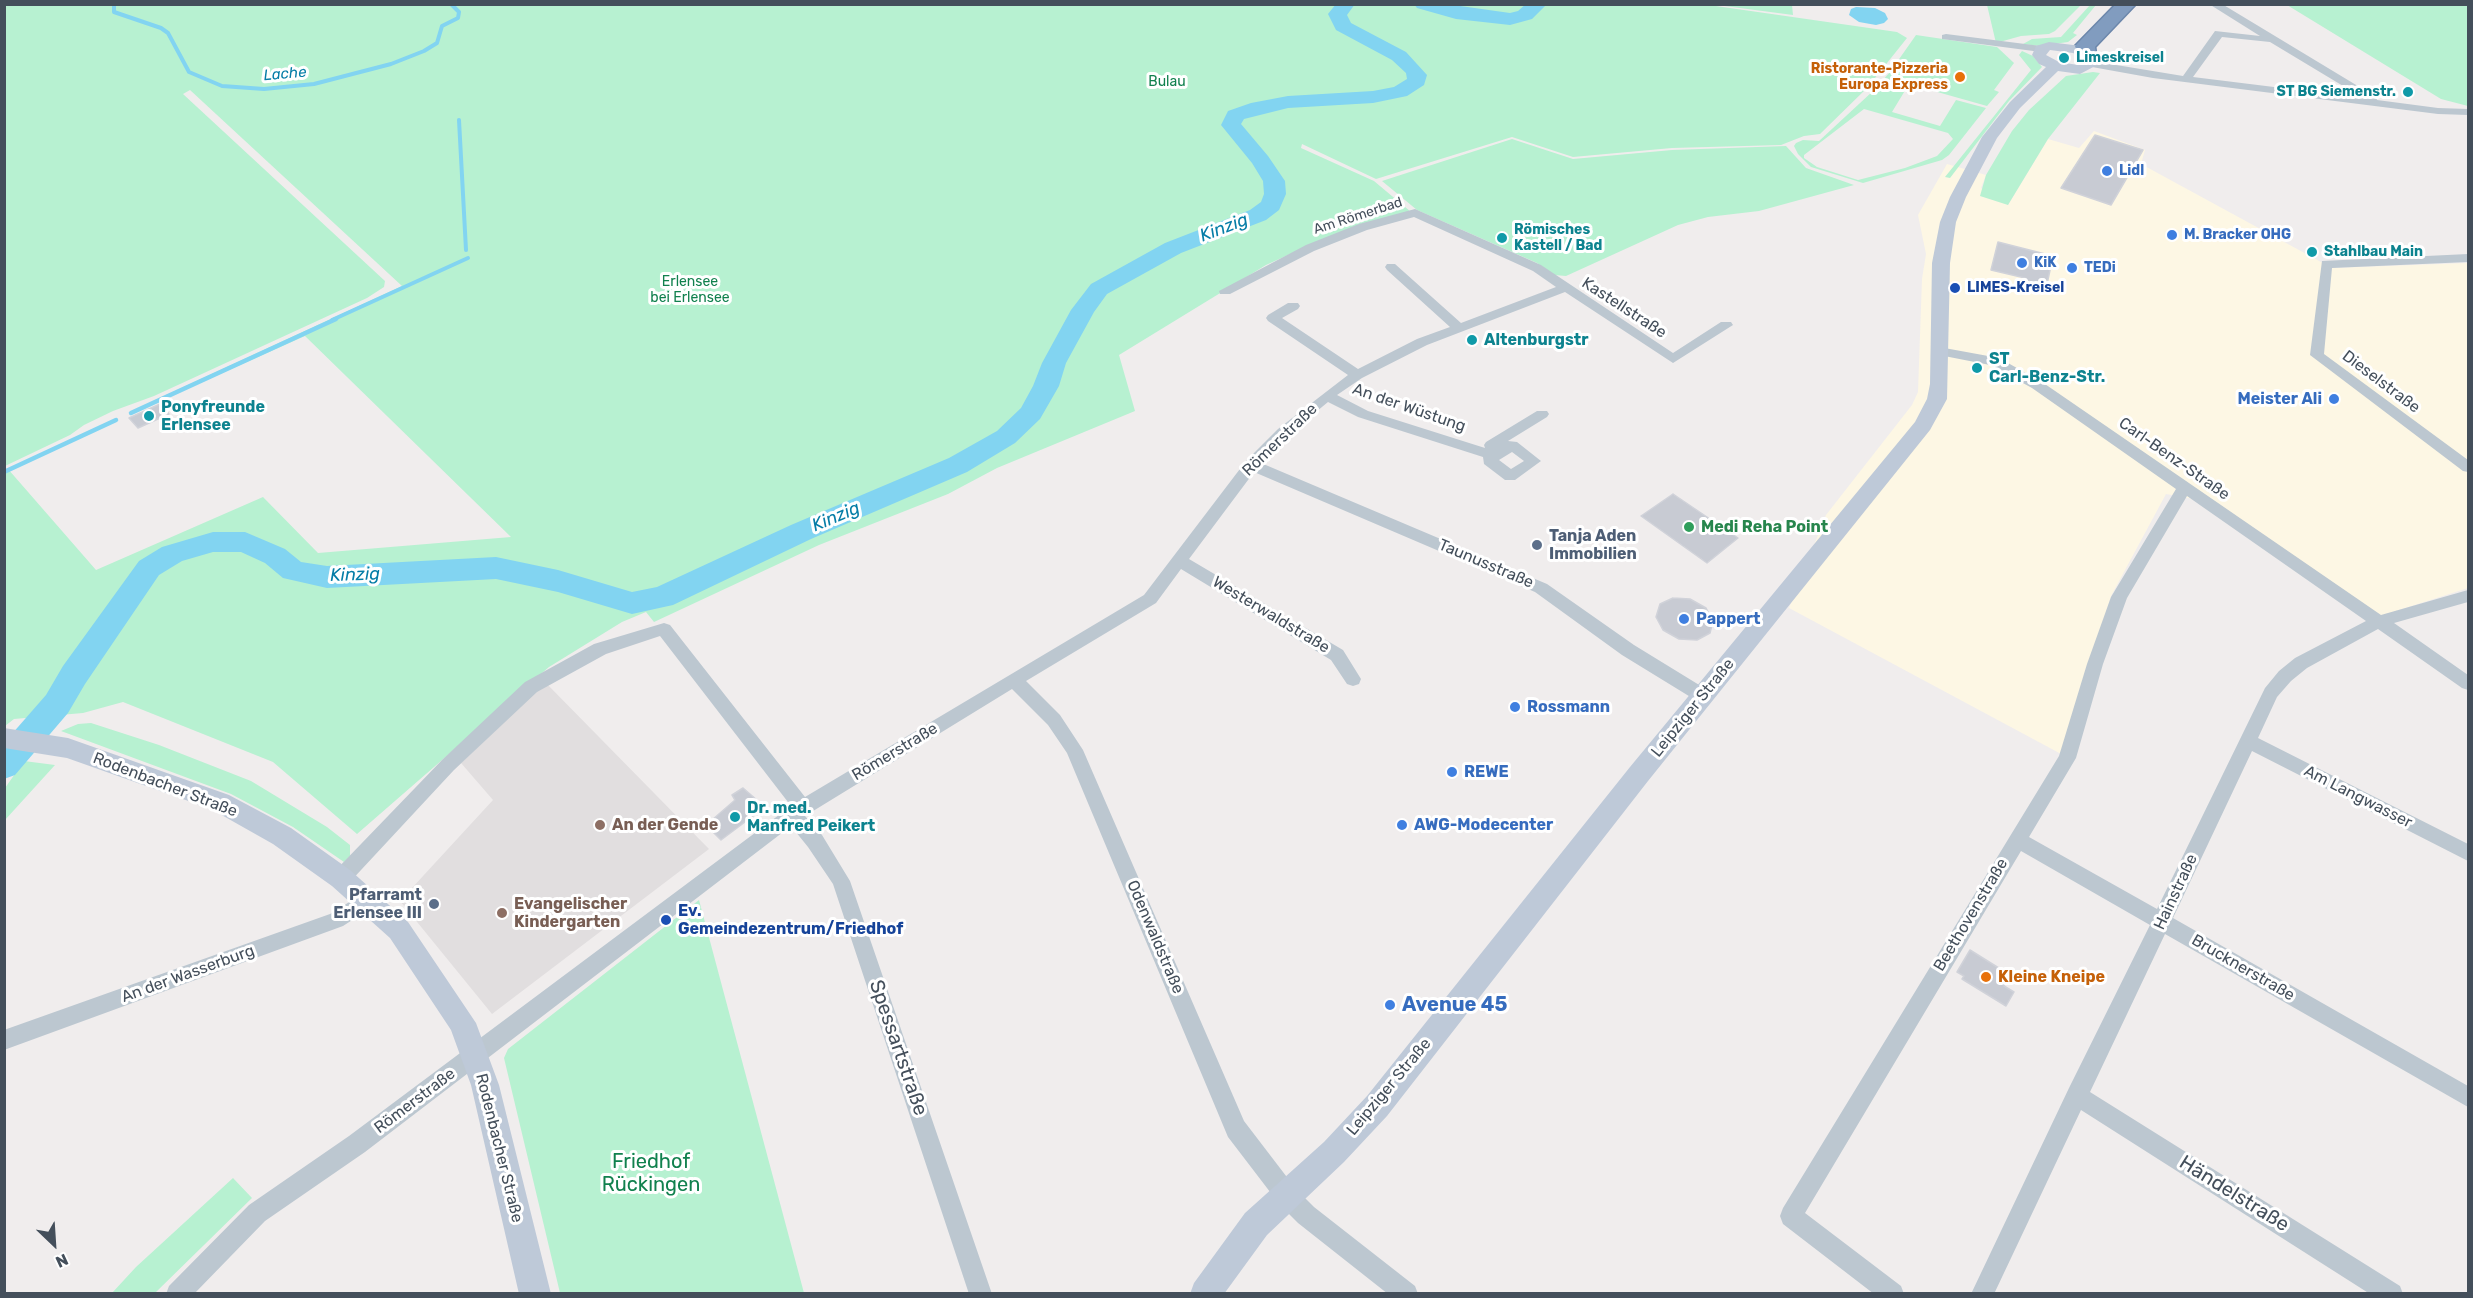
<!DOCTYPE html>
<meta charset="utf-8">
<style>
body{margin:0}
#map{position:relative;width:2473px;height:1298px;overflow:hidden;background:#f0eded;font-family:Rubik,sans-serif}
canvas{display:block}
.frame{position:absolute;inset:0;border:6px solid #444f5b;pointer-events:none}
.north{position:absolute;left:24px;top:1214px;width:60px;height:60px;-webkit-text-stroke:4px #fff;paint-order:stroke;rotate:155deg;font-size:16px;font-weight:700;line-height:24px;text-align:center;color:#444f5b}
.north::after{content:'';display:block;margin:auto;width:21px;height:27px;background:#444f5b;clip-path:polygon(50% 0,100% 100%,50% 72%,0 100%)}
</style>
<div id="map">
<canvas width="2473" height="1298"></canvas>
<div class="frame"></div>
<div class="north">N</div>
</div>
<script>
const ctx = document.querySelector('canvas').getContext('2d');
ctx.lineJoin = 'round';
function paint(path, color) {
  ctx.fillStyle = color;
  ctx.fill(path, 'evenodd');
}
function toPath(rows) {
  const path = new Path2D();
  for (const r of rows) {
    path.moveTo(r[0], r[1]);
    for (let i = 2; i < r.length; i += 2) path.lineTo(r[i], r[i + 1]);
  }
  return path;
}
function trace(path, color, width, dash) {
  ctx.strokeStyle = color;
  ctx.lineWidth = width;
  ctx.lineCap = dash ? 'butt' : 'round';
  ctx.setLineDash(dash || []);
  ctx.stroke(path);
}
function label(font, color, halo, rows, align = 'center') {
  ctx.font = font + ' Rubik,sans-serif';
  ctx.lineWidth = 6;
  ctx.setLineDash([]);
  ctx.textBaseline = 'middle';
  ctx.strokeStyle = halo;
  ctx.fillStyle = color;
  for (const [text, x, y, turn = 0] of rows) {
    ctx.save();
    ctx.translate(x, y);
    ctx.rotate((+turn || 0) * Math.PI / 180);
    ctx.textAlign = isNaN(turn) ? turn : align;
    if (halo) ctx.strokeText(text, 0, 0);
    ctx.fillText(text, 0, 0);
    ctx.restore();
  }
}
const commercial = toPath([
 [2094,131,2145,150,2141,164,2332,268,2468,263,2468,588,2380,616,2211,502,2166,494,2111,596,2063,755,1789,608,1826,515,1912,405,1918,392,1922,279,1926,254,1918,215,1947,164,1986,175,1981,188,2008,205,2048,139,2079,148]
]);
const education = toPath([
 [545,682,709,849,492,1014,400,901,493,800,461,763]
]);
const green = toPath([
 [1702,4,1897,32,1907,38,1867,88,1820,134,1804,136,1781,145,1672,148,1573,157,1512,137,1376,179,1302,144,1301,148,1374,181,1411,212,1308,246,1266,265,1119,355,1135,411,997,468,948,494,819,545,654,622,646,612,622,622,549,667,357,834,273,762,123,702,83,713,14,719,5,726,4,470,8,469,96,570,263,497,318,553,511,537,305,336,164,399,162,397,402,286,190,90,183,94,385,281,384,287,367,298,154,396,113,411,84,425,70,435,5,466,4,5],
 [1717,5,1792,5,1793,15],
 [1987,5,2081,5,2055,31,2049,34,2021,36,1996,43],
 [2090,5,2096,5,2073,33,2077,35,2068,42,2039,46,2023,44,2032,39,2061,37],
 [2287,5,2468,5,2468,106,2441,99],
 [1916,35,1997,47,2014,63,1994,90,1999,92,1987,106,1909,84,1892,112,1940,126,1956,100,1986,108,1949,155,1942,160,1863,183,1811,167,1798,154,1794,146,1796,143,1803,140,1819,141,1873,91,1890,72],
 [1864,109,1948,133,1953,139,1937,156,1905,168,1858,180,1817,167,1804,158,1804,155],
 [2022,51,2033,56,2042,67,2009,101,1950,178,1945,177,2031,70,2019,55],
 [2093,72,2100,73,2048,139,2008,205,1980,196,1986,175,2012,131,2029,110,2066,76],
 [1512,139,1573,159,1672,150,1786,146,1806,168,1854,185,1759,211,1708,217,1678,225,1566,276,1554,275,1537,263,1417,210,1382,181],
 [91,723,159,745,251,781,327,827,350,845,350,856,344,862,293,827,231,794,61,731,78,724],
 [24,761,55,765,5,820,5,788],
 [699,900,804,1293,560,1293,504,1058,508,1049],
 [233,1178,252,1198,155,1293,112,1293,136,1267]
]);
const water = toPath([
 [1856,7,1875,8,1885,13,1888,19,1884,23,1876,25,1859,22,1849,15,1851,9]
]);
const streamFar1 = toPath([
 [114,4,114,12,161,28,168,33,189,72,222,86,264,89,314,84,391,64,424,51,437,43,442,26,458,18,459,12,451,4],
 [459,120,466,250],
 [332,320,468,258]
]);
const stream = toPath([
 [131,413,336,319],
 [4,472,116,420]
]);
const river = toPath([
 [1336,4,1355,4,1347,15,1351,23,1406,52,1427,75,1424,85,1407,96,1373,103,1288,108,1244,119,1241,124,1268,156,1285,181,1286,194,1279,210,1266,220,1181,253,1107,294,1094,312,1066,363,1059,386,1040,419,1015,443,967,472,811,539,673,605,632,614,558,592,496,579,327,588,283,578,265,563,241,552,213,552,182,561,159,575,85,684,68,713,15,775,4,779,4,743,46,695,63,666,139,561,162,547,213,532,245,532,285,549,301,562,327,566,496,557,558,570,632,592,657,587,791,525,949,458,997,431,1021,408,1033,386,1042,363,1071,310,1091,284,1165,243,1250,210,1261,202,1264,194,1263,181,1252,163,1221,125,1228,111,1251,103,1288,96,1373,91,1394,87,1407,79,1406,73,1392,60,1336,30,1328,14,1336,4],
 [1414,4,1446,4,1510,13,1518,11,1526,4,1547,4,1532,19,1510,25,1456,19,1417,8,1414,4]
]);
const building = toPath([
 [2095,135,2143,150,2111,205,2061,188,2095,135],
 [1998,242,2053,256,2046,289,2024,283,2025,278,1991,270,1998,242],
 [160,404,169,414,138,428,129,418,160,404],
 [1673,494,1738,538,1707,563,1641,516,1673,494],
 [1673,598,1690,599,1706,608,1713,621,1710,633,1697,640,1679,639,1663,630,1656,617,1660,604,1673,598],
 [743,788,765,807,721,840,710,829,716,824,712,820,735,800,732,795,743,788],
 [1970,950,2010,975,2004,986,2014,992,2006,1006,1962,979,1964,976,1957,972,1970,950]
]);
const street = toPath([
 [2209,4,2222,4,2376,97,2377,100,2438,108,2468,109,2468,115,2438,114,2153,78,2092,67,2087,64,2092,61,2183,76,2215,31,2260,36,2209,4],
 [2222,37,2270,42,2363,98,2193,77,2222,37],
 [1946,34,2041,46,2046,49,2041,52,1942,39,1942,35,1946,34],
 [1415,209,1541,265,1673,353,1721,322,1731,322,1733,325,1673,363,1565,292,1427,345,1362,378,1337,395,1368,411,1485,448,1484,445,1486,442,1537,411,1547,411,1549,414,1547,417,1508,441,1517,442,1541,461,1515,480,1505,480,1484,464,1483,457,1358,417,1328,402,1288,435,1261,463,1547,584,1634,645,1709,691,1711,696,1709,701,1703,703,1697,701,1622,655,1535,592,1254,472,1189,559,1343,650,1361,679,1359,684,1353,686,1347,684,1331,660,1181,569,1156,603,1026,681,1060,715,1083,750,1244,1121,1296,1189,1314,1207,1415,1286,1418,1294,1388,1294,1298,1223,1280,1205,1228,1137,1067,753,1048,725,1012,689,805,816,822,835,850,881,992,1294,969,1294,833,884,808,847,791,826,365,1152,265,1221,194,1294,166,1294,169,1286,249,1205,349,1136,791,806,660,636,606,654,537,692,454,770,348,884,341,886,334,884,332,878,334,872,442,760,525,682,594,644,664,623,670,625,805,797,1144,595,1246,461,1278,429,1348,375,1268,321,1266,318,1268,315,1288,303,1298,303,1300,306,1298,309,1282,318,1358,369,1417,339,1450,327,1387,270,1385,267,1387,264,1395,264,1461,323,1556,287,1533,271,1414,217,1367,230,1314,251,1230,294,1220,294,1219,291,1306,245,1359,224,1415,209],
 [1512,452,1524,461,1511,469,1499,460,1512,452],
 [2468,254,2468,262,2332,268,2324,354,2468,460,2468,472,2463,471,2310,355,2322,261,2468,254],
 [1939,347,1999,358,2042,382,2381,615,2468,590,2468,602,2394,623,2468,675,2468,690,2462,688,2378,629,2307,668,2291,681,2277,697,2258,738,2468,844,2468,861,2252,751,2173,918,2468,1086,2468,1107,2165,934,2090,1092,2400,1286,2403,1294,2370,1294,2081,1110,1994,1294,1971,1294,2069,1088,2150,925,2021,851,1805,1213,1901,1286,1904,1294,1874,1294,1783,1224,1780,1216,1783,1208,2059,756,2087,664,2111,597,2176,489,2032,388,1990,365,1934,354,1932,351,1934,348,1939,347],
 [2187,496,2366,621,2295,658,2279,671,2265,688,2157,909,2029,837,2076,758,2103,664,2127,598,2187,496],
 [367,891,374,894,377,900,374,906,343,926,4,1050,4,1030,330,914,367,891]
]);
const secondary = toPath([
 [2049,42,2081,46,2094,53,2099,64,2080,74,2058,71,2020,108,1997,138,1966,197,1956,222,1950,263,1947,399,1930,430,1648,781,1387,1116,1344,1162,1267,1235,1224,1294,1190,1294,1194,1283,1245,1213,1324,1142,1367,1096,1630,767,1915,422,1927,399,1930,384,1932,263,1940,222,1950,197,1982,137,2010,102,2046,67,2039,64,2032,55,2036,46,2049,42],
 [2050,50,2073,53,2083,58,2084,62,2078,65,2059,62,2046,55,2050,50],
 [4,728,68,738,229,795,291,828,350,870,408,922,476,1023,499,1085,551,1294,519,1294,471,1085,451,1030,390,938,332,886,273,844,211,809,67,758,4,748,4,728]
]);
const highway = toPath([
 [2116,4,2136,4,2095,47,2096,54,2093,58,2079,58,2075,46,2116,4]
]);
const markers = [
 [2064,58,6,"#0f9aa8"],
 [1960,77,6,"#e8710a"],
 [2408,92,6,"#0f9aa8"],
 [2107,171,6,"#3f7fe0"],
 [2172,235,6,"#3f7fe0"],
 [1502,238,6,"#0f9aa8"],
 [2312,252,6,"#0f9aa8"],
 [2022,263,6,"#3f7fe0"],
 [2072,268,6,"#3f7fe0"],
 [1955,288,6,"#1a4fb4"],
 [1472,340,6,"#0f9aa8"],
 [1977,368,6,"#0f9aa8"],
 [2334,399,6,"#3f7fe0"],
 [149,416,6,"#0f9aa8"],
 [1689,527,6,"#2e9e5b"],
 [1537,545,6,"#5c6f8a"],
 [1684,619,6,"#3f7fe0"],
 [1515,707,6,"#3f7fe0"],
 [1452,772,6,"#3f7fe0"],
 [735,817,6,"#0f9aa8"],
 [600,825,6,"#8d6e63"],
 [1402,825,6,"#3f7fe0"],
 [434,904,6,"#5c6f8a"],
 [502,913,6,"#8d6e63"],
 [666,920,6,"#1a4fb4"],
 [1986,977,6,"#e8710a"],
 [1390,1005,6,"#3f7fe0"]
];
const farCulturenames = [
 ["Limeskreisel",2076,58],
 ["ST BG Siemenstr.",2396,92,"right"],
 ["Römisches",1514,230],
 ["Kastell / Bad",1514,246],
 ["Stahlbau Main",2324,252]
];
const farFoodnames = [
 ["Ristorante-Pizzeria",1948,69],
 ["Europa Express",1948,85]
];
const farParknames = [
 ["Bulau",1167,82],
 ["Erlensee",690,282],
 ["bei Erlensee",690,298]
];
const farShopnames = [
 ["Lidl",2119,171],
 ["M. Bracker OHG",2184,235],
 ["KiK",2034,263],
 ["TEDi",2084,268]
];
const farStreetnames = [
 ["Am Römerbad",1358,216,-18]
];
const farTransitnames = [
 ["LIMES-Kreisel",1967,288]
];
const farWaternames = [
 ["Lache",285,74,-5]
];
const streetNames = [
 ["Kastellstraße",1624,308,33],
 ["Dieselstraße",2381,382,37],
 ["An der Wüstung",1409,408,19],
 ["Römerstraße",1280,440,-44],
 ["Carl-Benz-Straße",2174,459,35],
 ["Taunusstraße",1486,564,23],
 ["Westerwaldstraße",1271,615,31],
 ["Leipziger Straße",1693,708,-51],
 ["Römerstraße",895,752,-31],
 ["Rodenbacher Straße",165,785,21],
 ["Am Langwasser",2358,797,27],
 ["Hainstraße",2176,892,-65],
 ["Beethovenstraße",1971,915,-59],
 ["Odenwaldstraße",1155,937,67],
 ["Brucknerstraße",2243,968,30],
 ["An der Wasserburg",188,974,-20],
 ["Leipziger Straße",1389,1087,-50],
 ["Römerstraße",415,1101,-37],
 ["Rodenbacher Straße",499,1148,76]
];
const cultureNames = [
 ["Altenburgstr",1484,340],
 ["ST",1989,359],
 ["Carl-Benz-Str.",1989,377],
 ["Ponyfreunde",161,407],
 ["Erlensee",161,425],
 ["Dr. med.",747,808],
 ["Manfred Peikert",747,826]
];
const shopNames = [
 ["Meister Ali",2322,399,"right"],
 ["Pappert",1696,619],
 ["Rossmann",1527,707],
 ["REWE",1464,772],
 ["AWG-Modecenter",1414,825]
];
const leisureNames = [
 ["Medi Reha Point",1701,527]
];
const serviceNames = [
 ["Tanja Aden",1549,536],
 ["Immobilien",1549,554],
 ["Pfarramt",422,895,"right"],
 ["Erlensee III",422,913,"right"]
];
const educationNames = [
 ["An der Gende",612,825],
 ["Evangelischer",514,904],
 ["Kindergarten",514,922]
];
const transitNames = [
 ["Ev.",678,911],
 ["Gemeindezentrum/Friedhof",678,929]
];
const foodNames = [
 ["Kleine Kneipe",1998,977]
];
const waterNames = [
 ["Kinzig",1224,228,-21],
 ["Kinzig",836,517,-23],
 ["Kinzig",355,575,-2]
];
const nearShopnames = [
 ["Avenue 45",1402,1005]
];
const nearStreetnames = [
 ["Spessartstraße",898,1048,71],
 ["Händelstraße",2234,1194,32]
];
const nearParknames = [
 ["Friedhof",651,1162],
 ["Rückingen",651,1185]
];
paint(commercial, '#fdf7e4');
paint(education, '#e1dedf');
paint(green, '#b7f1d1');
paint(water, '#82d4f1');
trace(streamFar1, '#82d4f1', 4);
trace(stream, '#82d4f1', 4.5);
paint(river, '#82d4f1');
paint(building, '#c8cbd3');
trace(building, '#d0d2d9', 1.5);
trace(highway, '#6c87ab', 3);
paint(street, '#bcc7d0');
paint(secondary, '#bec9d8');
paint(highway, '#819cbf');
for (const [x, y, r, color] of markers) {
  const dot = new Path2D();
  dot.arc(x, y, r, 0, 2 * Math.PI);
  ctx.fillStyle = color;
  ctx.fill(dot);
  trace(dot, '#fff', 2);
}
label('bold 14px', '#0d838f', '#fff', farCulturenames, 'left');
label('bold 14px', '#c56008', '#fff', farFoodnames, 'right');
label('14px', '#11814e', '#fff', farParknames);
label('bold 14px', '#366cbe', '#fff', farShopnames, 'left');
label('14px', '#444f5b', '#fff', farStreetnames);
label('bold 14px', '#164399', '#fff', farTransitnames, 'left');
label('italic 15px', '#057da7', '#fff', farWaternames);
label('16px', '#444f5b', '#fff', streetNames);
label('bold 16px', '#0d838f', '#fff', cultureNames, 'left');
label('bold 16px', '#366cbe', '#fff', shopNames, 'left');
label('bold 16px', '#27864d', '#fff', leisureNames, 'left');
label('bold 16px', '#4e5e75', '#fff', serviceNames, 'left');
label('bold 16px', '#785e54', '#fff', educationNames, 'left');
label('bold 16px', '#164399', '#fff', transitNames, 'left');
label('bold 16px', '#c56008', '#fff', foodNames, 'left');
label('italic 18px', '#057da7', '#fff', waterNames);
label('bold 20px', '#366cbe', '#fff', nearShopnames, 'left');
label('20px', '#444f5b', '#fff', nearStreetnames);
label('20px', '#11814e', '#fff', nearParknames);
</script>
